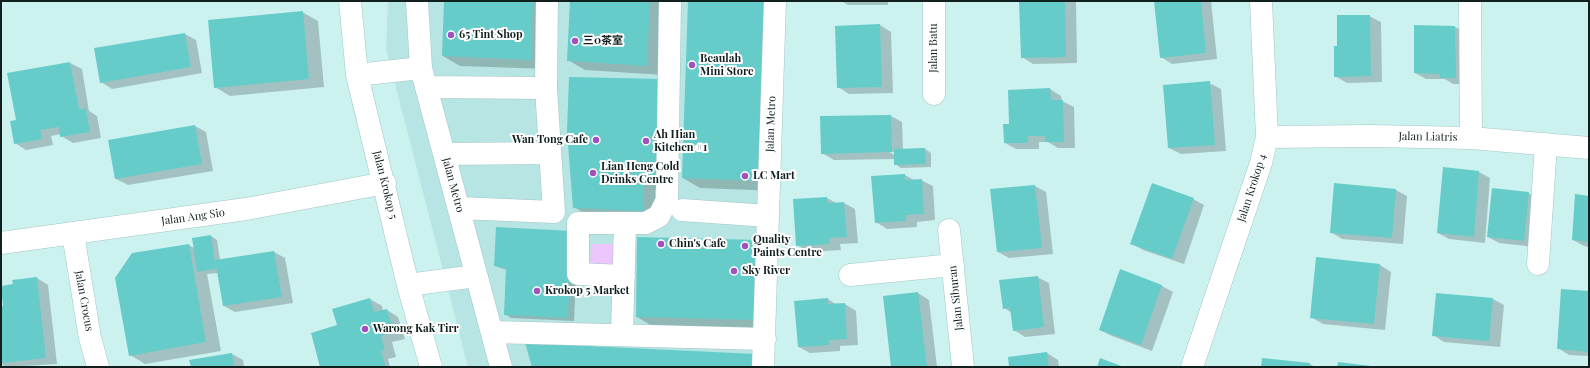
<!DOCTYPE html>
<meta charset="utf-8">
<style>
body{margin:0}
#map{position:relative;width:1590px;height:368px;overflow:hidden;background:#ccf2f0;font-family:"Playfair Display",serif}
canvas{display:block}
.frame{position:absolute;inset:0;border:2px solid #111f1f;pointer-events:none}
</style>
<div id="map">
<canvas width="1590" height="368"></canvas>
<div class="frame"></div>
</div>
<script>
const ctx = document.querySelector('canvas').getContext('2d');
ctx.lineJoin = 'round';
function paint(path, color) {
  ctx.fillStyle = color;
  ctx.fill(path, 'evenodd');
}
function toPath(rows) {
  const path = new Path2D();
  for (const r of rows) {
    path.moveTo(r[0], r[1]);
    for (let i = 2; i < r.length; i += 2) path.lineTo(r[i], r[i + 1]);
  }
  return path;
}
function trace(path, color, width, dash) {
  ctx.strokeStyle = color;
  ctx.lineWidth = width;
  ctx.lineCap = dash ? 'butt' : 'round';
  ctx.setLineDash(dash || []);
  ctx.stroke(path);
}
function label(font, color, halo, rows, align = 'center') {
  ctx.font = font + ' "Playfair Display","Noto Sans SC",serif';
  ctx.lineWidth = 4;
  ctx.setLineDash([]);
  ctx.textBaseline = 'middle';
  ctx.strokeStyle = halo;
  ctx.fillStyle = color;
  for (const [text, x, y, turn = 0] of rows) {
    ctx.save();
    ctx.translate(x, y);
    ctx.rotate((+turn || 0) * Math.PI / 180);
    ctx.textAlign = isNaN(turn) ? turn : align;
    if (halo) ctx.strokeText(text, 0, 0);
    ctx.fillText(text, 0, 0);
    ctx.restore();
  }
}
const built = toPath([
 [388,1,781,1,768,367,468,367,386,49]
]);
const green = toPath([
 [591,244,615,244,614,267,590,266]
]);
const shadow = toPath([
 [445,1,550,1,548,69,460,66,443,56],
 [571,1,668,1,664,75,585,70,568,60],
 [689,1,778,191,700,188,683,178],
 [841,1,888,1,888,5,848,5],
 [1020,1,1076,1,1077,63,1033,64,1022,57],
 [1155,1,1211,1,1217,59,1172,64,1161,57],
 [302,12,318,21,324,87,230,96,215,87],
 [1369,16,1381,22,1382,82,1347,83,1335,76,1338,47],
 [880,25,891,32,893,93,849,94,838,87],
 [1415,26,1455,27,1467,33,1467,84,1453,84,1445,79,1426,79,1415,73],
 [185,34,196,40,202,73,112,89,101,82],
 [70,63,82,69,89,111,97,116,101,138,73,143,61,136,61,134,51,136,53,145,26,150,15,143,17,121,8,74],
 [1209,83,1221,89,1226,151,1181,154,1169,148],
 [1050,89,1061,96,1062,101,1074,107,1075,148,1058,148,1048,142,1039,142,1039,149,1016,149,1005,143,1010,125],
 [891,116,902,122,903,150,925,149,931,153,931,167,901,168,895,164,895,159,834,160,822,153],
 [888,149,895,153,895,155,887,151],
 [195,126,206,132,213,171,128,185,116,179,110,141],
 [568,132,668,190,655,190,655,217,586,214,574,207],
 [1479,172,1490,178,1485,243,1449,239,1438,233],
 [905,175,914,180,921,180,933,186,935,220,917,222,917,227,887,229,876,222],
 [1035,186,1046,192,1053,254,1009,258,998,252],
 [1396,190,1407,196,1403,244,1342,239,1331,232],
 [1528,193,1540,199,1535,247,1499,243,1488,237],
 [1589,197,1589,247,1584,246,1573,240],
 [827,198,836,203,844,203,855,209,858,243,840,244,841,250,809,252,797,245,794,200],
 [1193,199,1204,205,1184,264,1143,250,1131,243],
 [578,235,574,321,511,318,505,314,507,270,495,266],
 [211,236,217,240,220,260,274,252,285,258,293,303,235,312,224,306,218,273,207,274,221,351,145,364,130,355,189,245,194,248],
 [777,251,775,329,654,327,637,317],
 [1380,265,1391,272,1385,330,1323,324,1311,317],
 [1121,271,1162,286,1173,292,1152,351,1112,336,1100,330],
 [1037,277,1049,283,1055,334,1025,337,1014,330,1012,313,1004,308],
 [37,278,48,285,57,364,6,367,1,364,1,307,4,307,14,285],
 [1589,292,1589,356,1569,355,1558,348],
 [918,293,929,300,937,367,892,367],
 [370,299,382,306,383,311,387,310,398,317,405,339,392,342,396,357,388,359,390,367,321,367,338,326],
 [828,299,837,305,845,304,856,311,858,345,840,346,840,351,810,353,799,347],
 [1493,299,1504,305,1500,347,1444,342,1433,335],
 [1047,353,1058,360,1059,367,1010,367],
 [232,354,243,360,244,367,192,367],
 [1310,364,1315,367,1262,367]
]);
const building = toPath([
 [444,1,533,1,531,60,442,56],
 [570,1,650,1,647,66,567,61],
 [688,1,768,1,761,181,682,178],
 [1019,1,1065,1,1066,57,1021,58],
 [1154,1,1201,1,1206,53,1160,58],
 [303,11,309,79,214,88,208,20],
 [1337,15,1370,15,1371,76,1334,77,1334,46,1337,46],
 [880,24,882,87,837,88,835,26],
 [1414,25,1455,26,1456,78,1440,78,1440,74,1414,73],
 [185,33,191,67,100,83,94,48],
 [70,62,79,109,86,108,90,132,60,137,59,127,40,130,42,139,14,144,10,121,16,120,7,73],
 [569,77,662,79,657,184,644,184,644,211,573,208,567,132],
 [1210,81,1215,145,1168,148,1163,85],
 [1050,88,1051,100,1063,100,1064,142,1045,142,1045,136,1028,136,1028,143,1004,143,1003,124,1009,124,1008,90],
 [891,115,892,152,821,154,820,116],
 [195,125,202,164,115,179,108,140],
 [925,148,926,164,894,165,894,149],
 [1443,167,1479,171,1474,237,1437,233],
 [905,174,905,180,922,179,924,214,906,215,906,221,875,223,871,176],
 [1152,183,1194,198,1172,259,1130,244],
 [1334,183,1396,189,1392,238,1330,233],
 [1035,185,1042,248,997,252,990,189],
 [1492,188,1529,192,1524,241,1487,237],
 [1575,194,1589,196,1589,242,1572,240],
 [827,197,828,203,844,202,847,237,829,238,830,244,796,246,793,199],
 [496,227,572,231,568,318,504,315,506,268,494,266],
 [211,235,216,269,197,272,192,238],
 [637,237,759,240,758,320,636,317],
 [189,244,206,342,129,356,115,278,132,253],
 [274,251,282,297,223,306,215,260],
 [1316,257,1380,264,1374,324,1310,318],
 [1120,269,1162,285,1141,345,1099,330],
 [1038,276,1044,327,1013,331,1010,308,1003,309,999,280],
 [37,277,46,358,1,363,1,306,3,306,1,286,13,284,12,280],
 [1561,289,1589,291,1589,352,1557,349],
 [918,292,927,367,891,367,883,296],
 [1436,293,1493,298,1489,341,1432,336],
 [370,298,374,312,387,309,394,332,381,336,385,350,381,351,386,367,320,367,311,333,337,325,332,309],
 [828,298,828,304,845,303,847,339,829,340,829,345,798,347,794,301],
 [525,343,755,354,754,367,532,367],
 [1047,352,1049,367,1009,367,1008,357],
 [232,353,234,367,191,367,189,360],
 [1100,358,1124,367,1097,367],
 [1262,358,1310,363,1310,367,1261,367],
 [1338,362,1371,366,1371,367,1337,367]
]);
const minor = toPath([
 [350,1,357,75,408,285,431,367],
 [417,1,421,68,501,367],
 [934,1,934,94],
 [1470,1,1471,138],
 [357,75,421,68],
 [426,87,546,88,554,212,459,208],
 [546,88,547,1],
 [1267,137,1371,136,1471,138,1589,148],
 [444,154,550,153],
 [682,210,768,216],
 [949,230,963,367],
 [73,234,90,338,98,367],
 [1,243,246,209,385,183],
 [1538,264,1546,144],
 [850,275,953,265],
 [624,276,578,274,578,223,625,223],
 [408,285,476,276],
 [492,332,765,339],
 [622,334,625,223,646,223,659,216,667,200,670,1],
 [763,367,775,1],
 [1192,367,1261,163,1267,137,1261,1]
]);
const markers = [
 [451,35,4,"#a150c0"],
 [575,41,4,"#a150c0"],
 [692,65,4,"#a150c0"],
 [596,140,4,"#a150c0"],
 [646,141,4,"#a150c0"],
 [593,173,4,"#a150c0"],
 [745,176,4,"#a150c0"],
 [661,244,4,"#a150c0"],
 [745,246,4,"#a150c0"],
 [734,271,4,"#a150c0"],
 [537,291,4,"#a150c0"],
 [365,329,4,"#a150c0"]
];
const poiNames = [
 ["65 Tint Shop",459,35],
 ["三0茶室",583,41],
 ["Beaulah",700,59],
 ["Mini Store",700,72],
 ["Ah Hian",654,135],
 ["Kitchen #1",654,148],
 ["Wan Tong Cafe",588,140,"right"],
 ["Lian Heng Cold",601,167],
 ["Drinks Centre",601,180],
 ["LC Mart",753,176],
 ["Quality",753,240],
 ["Paints Centre",753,253],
 ["Chin's Cafe",669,244],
 ["Sky River",742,271],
 ["Krokop 5 Market",545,291],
 ["Warong Kak Tirr",373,329]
];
const streetNames = [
 ["Jalan Batu",934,48,-90],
 ["Jalan Metro",771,124,-88],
 ["Jalan Liatris",1428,137,1],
 ["Jalan Krokop 5",385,185,76],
 ["Jalan Metro",453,185,75],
 ["Jalan Krokop 4",1252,188,-72],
 ["Jalan Ang Sio",193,217,-8],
 ["Jalan Siburan",956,298,-96],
 ["Jalan Crocus",84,301,80]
];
paint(built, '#b6e5e3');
paint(green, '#ecc5fd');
paint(shadow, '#0003');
paint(building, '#65ccc9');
trace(minor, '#a2c6c4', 23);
trace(minor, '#fff', 22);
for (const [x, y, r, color] of markers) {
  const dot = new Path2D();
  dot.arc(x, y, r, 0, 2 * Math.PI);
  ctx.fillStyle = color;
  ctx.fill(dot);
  trace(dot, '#fff', 1.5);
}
label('bold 11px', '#111f1f', '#fff', poiNames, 'left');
label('11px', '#111f1f', '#fff', streetNames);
</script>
